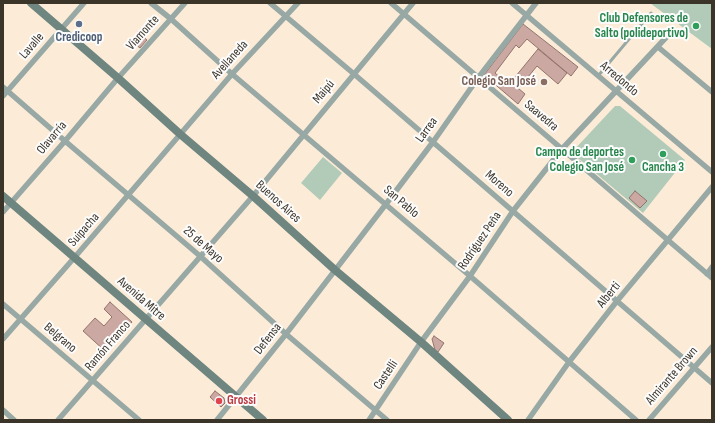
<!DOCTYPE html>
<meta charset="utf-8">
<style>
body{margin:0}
#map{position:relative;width:715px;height:423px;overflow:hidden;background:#fcecd7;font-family:"Sofia Sans Condensed",sans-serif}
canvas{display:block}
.frame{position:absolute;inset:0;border:4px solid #3b3429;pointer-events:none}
</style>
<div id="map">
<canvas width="715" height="423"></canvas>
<div class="frame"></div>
</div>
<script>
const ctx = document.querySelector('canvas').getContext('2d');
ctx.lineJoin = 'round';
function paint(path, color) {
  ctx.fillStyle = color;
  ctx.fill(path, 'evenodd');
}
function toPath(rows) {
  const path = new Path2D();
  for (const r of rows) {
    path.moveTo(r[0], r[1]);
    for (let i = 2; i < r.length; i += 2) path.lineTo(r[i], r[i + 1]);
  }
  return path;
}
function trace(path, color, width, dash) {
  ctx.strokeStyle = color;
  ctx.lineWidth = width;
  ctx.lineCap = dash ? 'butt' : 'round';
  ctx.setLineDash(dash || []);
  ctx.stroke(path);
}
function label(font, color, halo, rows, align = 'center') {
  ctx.font = font + ' "Sofia Sans Condensed",sans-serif';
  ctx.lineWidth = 4;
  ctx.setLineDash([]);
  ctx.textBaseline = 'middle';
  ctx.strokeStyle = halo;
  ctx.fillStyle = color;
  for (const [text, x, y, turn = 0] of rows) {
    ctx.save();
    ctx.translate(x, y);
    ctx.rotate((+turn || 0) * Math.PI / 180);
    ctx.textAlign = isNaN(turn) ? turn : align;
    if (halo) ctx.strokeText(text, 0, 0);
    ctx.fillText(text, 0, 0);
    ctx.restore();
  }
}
const green = toPath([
 [650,3,712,3,712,49],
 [615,106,620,106,685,160,643,213,573,154,573,151],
 [323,157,342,173,320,200,301,183]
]);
const building = toPath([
 [523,24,578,67,571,76,527,39,519,48,516,45,495,73,509,85,511,82,525,94,518,104,484,75,523,24],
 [138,32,147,40,140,48,131,41,138,32],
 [538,49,567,73,558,84,537,66,519,88,511,82,538,49],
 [635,191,647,201,640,208,629,198,635,191],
 [110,302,132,322,105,351,83,331,95,318,104,326,112,317,104,309,110,302],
 [434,336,444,343,438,352,435,350,432,339,434,336],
 [215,391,224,398,225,403,221,407,210,397,215,391]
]);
const lane = toPath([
 [598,76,651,13]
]);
const street = toPath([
 [151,3,171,19,232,74,470,276,636,420],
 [270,3,354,74,712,383],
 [391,3,562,149,712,278],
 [512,3,712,172],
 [658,47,712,92],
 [3,87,65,141,200,256,286,334,387,420],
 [3,96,84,3],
 [3,212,65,141,118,78,185,3],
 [707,274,712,267],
 [3,304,139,420],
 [3,339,74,258,232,74,298,3],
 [3,410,14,420],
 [58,420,253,196,413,3],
 [217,420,286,334,386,204,433,142,478,78,536,3],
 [369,420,421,342,470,276,513,211,562,149,673,30],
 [528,420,569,362,617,301,712,187],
 [649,420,712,347]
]);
const secondary = toPath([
 [31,3,118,78,180,134,253,196,335,270,421,342,508,420],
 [3,196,263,420]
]);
const markers = [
 [79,24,4,"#5c6f8a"],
 [696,26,4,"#2e9e5b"],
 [544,82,4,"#8d6e63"],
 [663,154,4,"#2e9e5b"],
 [632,160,4,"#2e9e5b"],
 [219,401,4,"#e0444e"]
];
const leisureNames = [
 ["Club Defensores de",688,19],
 ["Salto (polideportivo)",688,34],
 ["Campo de deportes",624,153],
 ["Colegio San José",624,168],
 ["Cancha 3",663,168,"center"]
];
const streetNames = [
 ["Viamonte",143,33,-48],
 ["Lavalle",32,46,-49],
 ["Avellaneda",230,60,-48],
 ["Arredondo",619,79,40],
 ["Maipú",324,92,-50],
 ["Saavedra",541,116,40],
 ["Larrea",427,130,-54],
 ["Olavarría",52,138,-50],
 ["Moreno",499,184,41],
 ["Buenos Aires",278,202,42],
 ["San Pablo",401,202,40],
 ["Suipacha",84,230,-49],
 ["Rodríguez Peña",480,241,-56],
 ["25 de Mayo",203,245,41],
 ["Alberti",609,295,-51],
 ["Avenida Mitre",141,299,41],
 ["Belgrano",60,338,40],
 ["Defensa",268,339,-52],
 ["Ramón Franco",108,346,-49],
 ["Castelli",386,375,-56],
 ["Almirante Brown",672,376,-49]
];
const serviceNames = [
 ["Credicoop",79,38]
];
const educationNames = [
 ["Colegio San José",536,82]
];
const healthNames = [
 ["Grossi",227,401]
];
paint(green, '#b2cbb8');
paint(building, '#cba9a2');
trace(building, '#92736c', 1);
trace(lane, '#98a8a4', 3);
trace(street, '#98a8a4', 5.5);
trace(secondary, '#6e8580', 8);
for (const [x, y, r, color] of markers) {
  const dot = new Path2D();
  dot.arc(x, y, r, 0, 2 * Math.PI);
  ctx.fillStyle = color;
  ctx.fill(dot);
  trace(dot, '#fcfcfc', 1.5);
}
label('bold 13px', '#27864d', '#fcfcfc', leisureNames, 'right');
label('13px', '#3b3429', '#fcfcfc', streetNames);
label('bold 13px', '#4e5e75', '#fcfcfc', serviceNames);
label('bold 13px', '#785e54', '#fcfcfc', educationNames, 'right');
label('bold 13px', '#be3a42', '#fcfcfc', healthNames, 'left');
</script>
